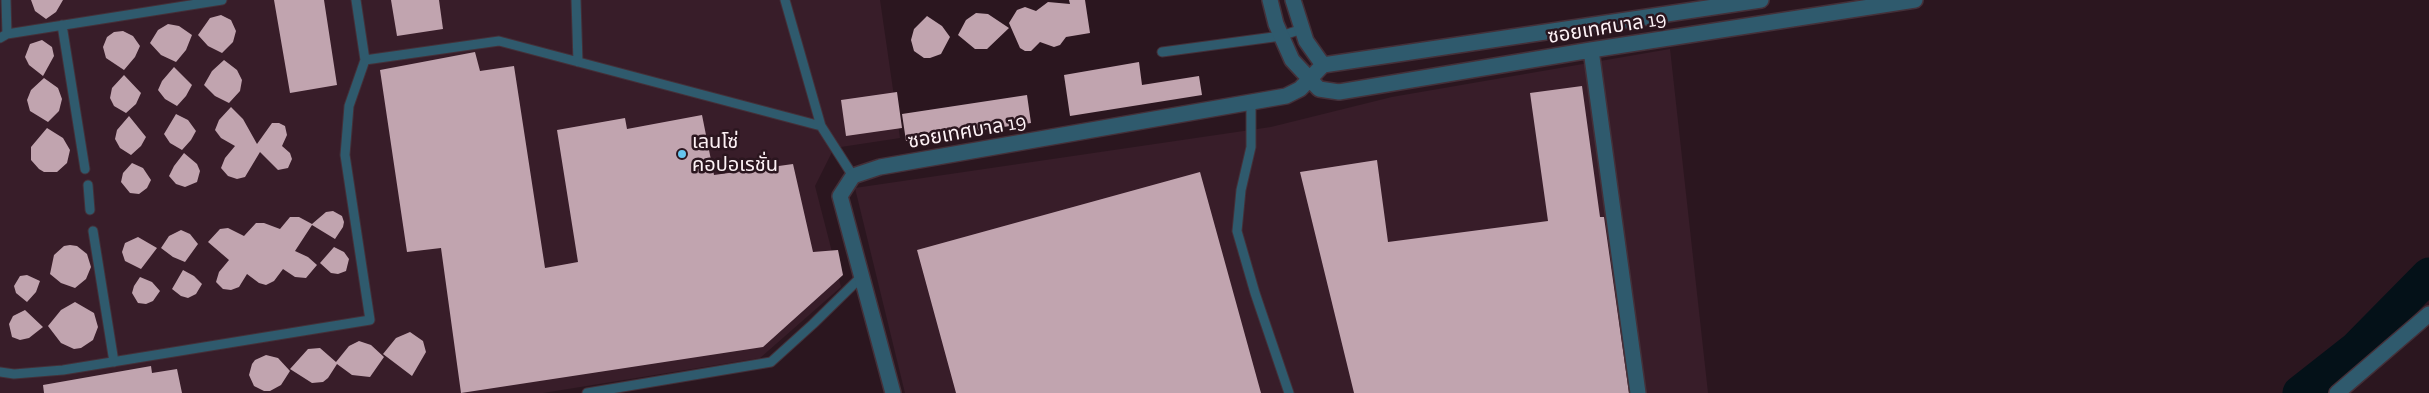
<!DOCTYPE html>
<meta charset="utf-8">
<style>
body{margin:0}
canvas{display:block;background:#2b161f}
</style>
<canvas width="2429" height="393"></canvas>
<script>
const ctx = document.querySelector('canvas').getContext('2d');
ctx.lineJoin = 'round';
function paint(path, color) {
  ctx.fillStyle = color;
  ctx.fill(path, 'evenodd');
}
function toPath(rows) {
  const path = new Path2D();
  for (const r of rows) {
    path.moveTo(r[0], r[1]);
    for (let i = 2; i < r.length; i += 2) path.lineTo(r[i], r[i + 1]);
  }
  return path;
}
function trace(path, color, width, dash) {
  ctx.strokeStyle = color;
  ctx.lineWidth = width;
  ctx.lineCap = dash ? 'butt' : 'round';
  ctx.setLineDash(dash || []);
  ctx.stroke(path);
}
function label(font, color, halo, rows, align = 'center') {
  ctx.font = font + ' "Zilla Slab","Noto Sans Thai",serif';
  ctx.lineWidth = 5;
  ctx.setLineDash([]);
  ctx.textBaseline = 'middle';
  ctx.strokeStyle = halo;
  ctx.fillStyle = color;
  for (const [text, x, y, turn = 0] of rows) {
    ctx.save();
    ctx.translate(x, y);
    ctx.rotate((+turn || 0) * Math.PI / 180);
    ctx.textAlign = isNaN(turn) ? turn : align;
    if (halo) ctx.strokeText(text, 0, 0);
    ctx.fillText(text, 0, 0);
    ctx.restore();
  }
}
const built = toPath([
 [0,0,880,0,900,138,834,148,815,186,841,287,760,358,543,393,0,393],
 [1670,49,1708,393,905,393,855,188,1271,127,1392,97]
]);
const river = toPath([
 [2300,393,2356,349,2429,275]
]);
const building = toPath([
 [31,0,63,0,56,12,46,19,35,11],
 [274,0,324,0,337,85,290,93],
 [391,0,439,0,443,29,397,36],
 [1069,0,1085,0,1090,33,1066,37,1060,45,1054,47,1040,42,1031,51,1025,51,1020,48,1009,23,1017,10,1025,7,1036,11,1048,2,1070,4],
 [976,13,988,14,1009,28,987,49,975,49,958,35,966,20],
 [221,15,231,20,236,31,233,42,222,53,208,46,198,35,210,18],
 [927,16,942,26,950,37,941,54,930,58,924,58,914,51,911,40,914,29],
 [168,24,179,26,192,35,186,50,176,62,161,55,150,43,158,30],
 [123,31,133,36,140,46,135,57,124,70,106,58,103,47,107,37,114,32],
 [42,40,52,47,54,56,43,76,29,65,25,57,30,44],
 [475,52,480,71,514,66,545,268,578,262,557,130,625,118,627,129,702,115,714,175,793,164,813,252,838,250,843,275,763,347,461,393,441,248,407,252,380,70],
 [224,60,237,70,242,80,240,91,229,103,215,96,204,85,212,71],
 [1139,62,1142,85,1199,76,1202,95,1070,116,1064,75],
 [174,67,192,85,186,96,177,106,165,99,158,90,162,81],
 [124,75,141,93,136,104,126,113,114,106,110,98,112,88],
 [44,78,58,88,62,99,59,111,48,122,30,111,27,100,31,90],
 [1582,86,1600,217,1604,217,1629,393,1354,393,1300,172,1377,160,1388,242,1548,221,1530,93],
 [897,92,902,128,846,136,841,100],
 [1027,95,1031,123,906,141,902,114],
 [231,107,243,119,257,144,272,123,279,123,285,126,287,135,282,146,290,153,292,159,288,168,278,170,260,152,245,177,237,179,228,176,221,168,225,158,235,146,221,138,215,130,219,120],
 [176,114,188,120,196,131,191,140,182,150,170,143,164,134],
 [129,116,146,137,141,146,131,155,120,148,115,139,117,130],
 [47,128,63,138,70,150,67,163,57,172,44,172,39,169,31,160,31,147],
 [184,153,197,164,200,171,197,182,185,187,176,184,169,176,174,166],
 [132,163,143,168,151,180,147,188,139,194,130,193,121,182,123,173],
 [1200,172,1261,393,956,393,917,250],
 [333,211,342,216,344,222,343,227,335,239,312,225,295,251,308,257,317,265,306,278,295,277,283,269,274,281,266,285,259,283,247,274,239,287,231,290,223,289,216,282,219,272,229,260,208,242,220,229,228,228,244,236,256,223,264,223,280,229,290,217,299,217,312,224,326,212],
 [181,230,190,234,198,244,185,262,173,257,161,248,169,236],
 [138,237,157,248,141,269,125,261,122,252,125,243],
 [70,245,77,246,87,254,91,267,86,279,75,288,61,283,50,274,54,255,64,246],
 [334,247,344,252,349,259,346,271,338,274,331,273,320,263],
 [183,270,194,276,202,284,196,294,188,298,181,296,172,289],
 [27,275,40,281,36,292,27,302,16,293,14,286,20,276],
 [140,277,152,282,160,291,153,301,146,304,138,303,132,293,134,286],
 [75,302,94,313,98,327,93,340,81,348,74,349,61,343,48,326,61,310],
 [25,310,43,327,29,338,20,340,12,337,9,324,13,316],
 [410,332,423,341,426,352,412,376,383,354,396,338],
 [359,341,371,345,384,357,370,377,352,375,337,364,328,378,323,382,312,383,290,369,308,349,320,348,336,362,349,346],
 [266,355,278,358,290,371,281,385,270,391,264,391,254,386,249,375,252,364,255,360],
 [151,366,152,373,177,369,182,393,44,393,43,385]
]);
const lane = toPath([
 [6,0,7,34],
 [356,0,365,60,499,41,821,126,853,176],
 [576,0,578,62],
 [785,0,821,126],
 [62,25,85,169],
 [0,38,7,34,222,0],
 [1162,52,1281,36,1302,29],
 [1251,102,1251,147,1241,190,1237,231,1255,293,1289,393],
 [88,185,90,210],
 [93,231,114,362],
 [0,372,14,374,63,370,370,320,345,155,349,106,365,60],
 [587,393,771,362,813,324,861,277]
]);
const street = toPath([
 [1270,0,1276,24,1292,60,1319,89,1339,92,1591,50,1915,0],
 [1293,0,1306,41,1323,65,1761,0],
 [1591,50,1638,393],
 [893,393,840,196,853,176,880,167,1286,96,1300,89,1323,65],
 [2337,393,2429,314]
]);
const markers = [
 [682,154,5,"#65c5ee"]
];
const streetNames = [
 ["ซอยเทศบาล 19",1607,28,-9],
 ["ซอยเทศบาล 19",967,132,-10]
];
const poiNames = [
 ["เลนโซ่",692,142],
 ["คอปอเรชั่น",692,165]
];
paint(built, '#381d29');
trace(river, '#041118', 35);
paint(building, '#c1a4af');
trace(lane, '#443039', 11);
trace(street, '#443039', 18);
trace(lane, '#2f5a6d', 9);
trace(street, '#2f5a6d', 15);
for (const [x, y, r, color] of markers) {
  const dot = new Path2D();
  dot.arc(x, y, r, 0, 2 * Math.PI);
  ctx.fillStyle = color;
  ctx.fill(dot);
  trace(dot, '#2b161f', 2);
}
label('20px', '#fdf1f5', '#2b161f', streetNames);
label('20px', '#fdf1f5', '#2b161f', poiNames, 'left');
</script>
